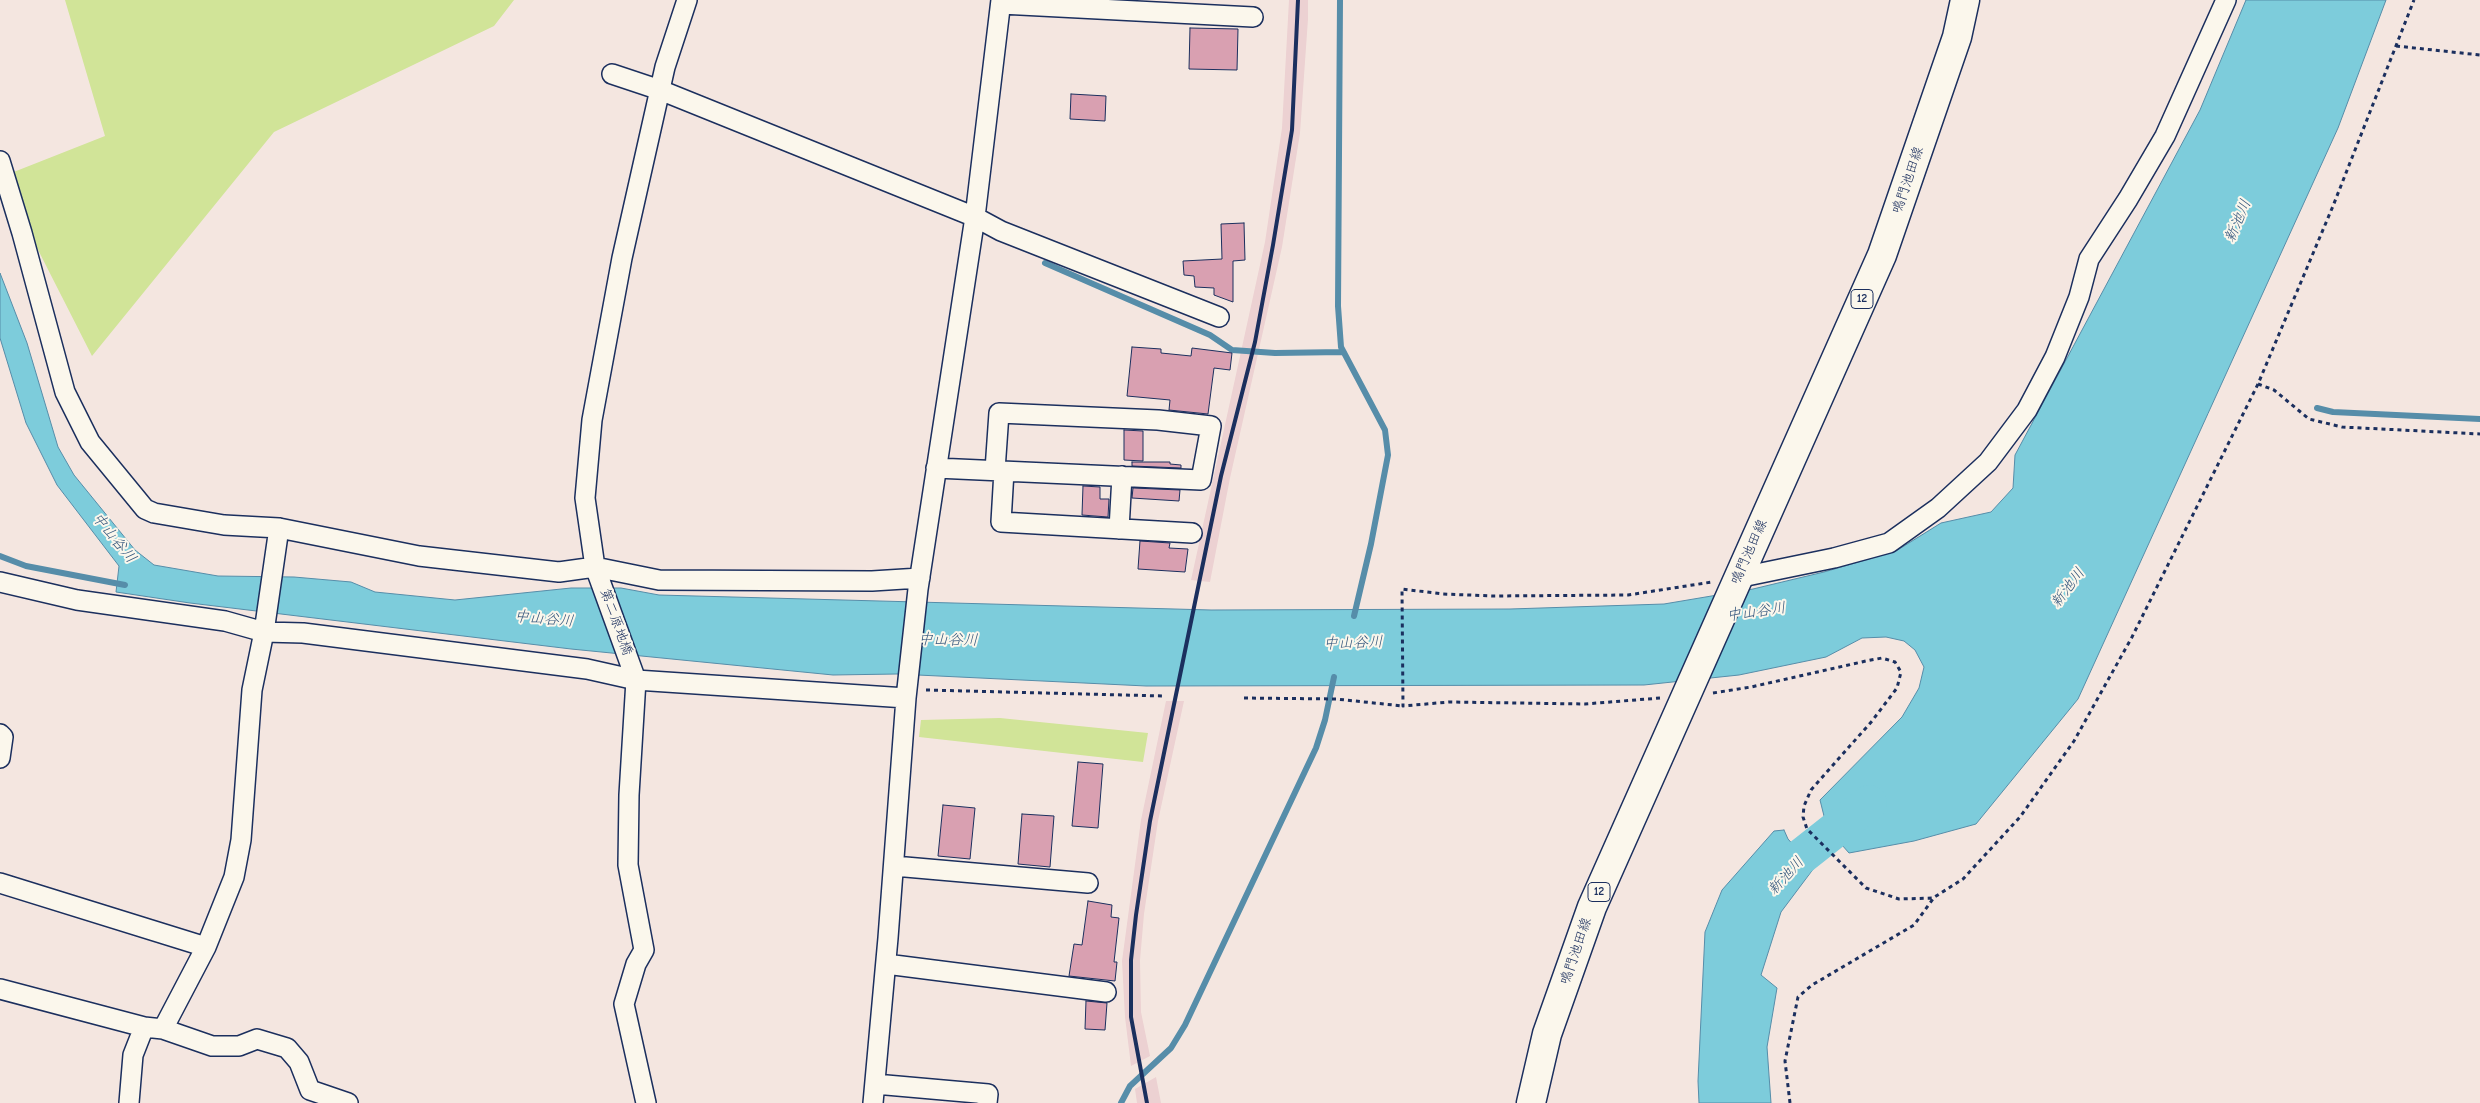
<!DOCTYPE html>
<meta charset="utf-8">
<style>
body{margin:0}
canvas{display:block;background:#f4e6e0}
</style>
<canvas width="2480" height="1103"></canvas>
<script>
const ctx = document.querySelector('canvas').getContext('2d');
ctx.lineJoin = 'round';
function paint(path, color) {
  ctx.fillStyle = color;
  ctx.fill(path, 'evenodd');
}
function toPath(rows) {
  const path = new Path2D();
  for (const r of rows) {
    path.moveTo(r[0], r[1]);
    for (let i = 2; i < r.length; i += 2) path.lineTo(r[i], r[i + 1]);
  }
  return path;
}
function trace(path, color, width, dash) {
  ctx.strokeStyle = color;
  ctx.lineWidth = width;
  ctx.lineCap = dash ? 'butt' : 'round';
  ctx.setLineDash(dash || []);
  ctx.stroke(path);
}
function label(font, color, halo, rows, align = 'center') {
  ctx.font = font + ' "Comic Neue","Klee One",sans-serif';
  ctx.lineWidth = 4;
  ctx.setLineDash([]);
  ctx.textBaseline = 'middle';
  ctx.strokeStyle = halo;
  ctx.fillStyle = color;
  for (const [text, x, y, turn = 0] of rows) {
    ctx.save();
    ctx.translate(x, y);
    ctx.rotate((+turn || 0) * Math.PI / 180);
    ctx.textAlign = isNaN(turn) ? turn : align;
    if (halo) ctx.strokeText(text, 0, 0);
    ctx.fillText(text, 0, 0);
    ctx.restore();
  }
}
const built = toPath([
 [1289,0,1308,0,1308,19,1300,133,1282,247,1230,478,1210,582,1191,580,1265,242,1282,128],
 [1166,701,1184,701,1158,821,1144,914,1140,960,1141,1012,1150,1056,1131,1066,1125,1017,1122,961,1141,820],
 [1156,1077,1161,1103,1137,1103,1135,1089]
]);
const green = toPath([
 [65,0,514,0,494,26,274,132,92,356,1,177,105,136],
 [1000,718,1148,733,1143,762,919,737,921,720]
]);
const water = toPath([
 [2246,0,2386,0,2338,128,2078,699,1976,824,1914,841,1849,853,1827,828,1820,800,1902,717,1919,688,1924,667,1915,650,1904,641,1886,637,1862,638,1826,657,1739,675,1644,685,1146,686,897,674,833,675,571,649,190,603,116,592,119,566,57,485,26,423,0,338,0,273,27,343,58,447,74,475,135,550,154,565,218,576,294,577,351,582,375,592,455,600,571,588,621,588,659,595,1211,610,1510,609,1664,604,1753,589,1824,572,1896,551,1941,523,1991,512,2013,488,2015,455,2200,110,2246,0],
 [1784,830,1788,839,1814,868,1781,912,1761,975,1777,988,1767,1047,1771,1103,1699,1103,1698,1081,1705,932,1722,890,1774,831,1784,830]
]);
const stream = toPath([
 [1340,0,1338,306,1341,347,1385,430,1388,455,1371,544,1354,616],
 [1045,263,1210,335,1232,350,1275,353,1343,352],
 [2317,408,2333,412,2480,419],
 [0,556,26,566,125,585],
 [1121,1103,1130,1086,1171,1048,1185,1025,1316,748,1325,720,1334,677]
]);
const river = toPath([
 [1770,893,1798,859,1869,803]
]);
const building = toPath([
 [1190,28,1238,29,1237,70,1189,69,1190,28],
 [1071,94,1106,96,1105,121,1070,119,1071,94],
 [1244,223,1245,260,1233,261,1233,302,1214,295,1214,288,1195,287,1194,276,1184,275,1183,261,1222,259,1221,224,1244,223],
 [1132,347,1161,349,1161,353,1191,356,1192,348,1232,353,1230,370,1214,368,1208,414,1169,410,1170,400,1127,396,1132,347],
 [1124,430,1143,431,1143,461,1124,460,1124,430],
 [1132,462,1170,462,1170,464,1181,465,1181,468,1132,466,1132,462],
 [1083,486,1100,487,1100,499,1109,499,1108,517,1082,515,1083,486],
 [1133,488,1180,490,1179,501,1132,498,1133,488],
 [1140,541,1170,543,1169,548,1188,549,1185,572,1138,569,1140,541],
 [1078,762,1103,764,1098,828,1072,826,1078,762],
 [943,805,975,808,970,859,938,856,943,805],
 [1022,814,1054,816,1050,867,1018,864,1022,814],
 [1088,901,1112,905,1111,917,1119,918,1114,962,1117,962,1115,981,1069,976,1074,944,1082,945,1088,901],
 [1086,1001,1107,1003,1105,1030,1085,1029,1086,1001]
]);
const path = toPath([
 [2396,46,2480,55],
 [2258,384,2274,390,2309,419,2342,427,2480,434],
 [926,690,1163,696],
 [1713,693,1751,687,1866,661,1882,658,1895,662,1901,672,1897,688,1872,721,1811,790,1804,806,1803,817,1807,829,1866,888,1899,899,1933,898,1963,879,2020,817,2074,741,2132,637,2258,384,2333,206,2414,0],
 [1244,698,1336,699,1403,706],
 [1660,698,1585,704,1449,702,1403,706,1402,589,1443,594,1494,596,1628,595,1712,582],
 [1790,1103,1785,1061,1798,997,1812,985,1914,925,1933,899]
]);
const street = toPath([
 [1001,4,1253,17],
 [612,74,660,90,975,217,1001,231,1219,317],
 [0,161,22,233,65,392,90,442,145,509,154,513,224,525,279,528,419,556,559,572,595,567,659,580,872,581,920,578],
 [936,468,1201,480,1211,426,1158,420,999,413,995,470],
 [1004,471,1001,522,1192,533],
 [1119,529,1122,476],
 [1737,578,1834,558,1889,543,1938,508,1988,462,2027,410,2055,357,2079,297,2089,259,2128,199,2165,136,2226,0],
 [0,582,77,600,225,621,264,632,303,633,587,669,636,680,906,698],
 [0,734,3,737,0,758],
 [894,866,1088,883],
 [0,883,206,947],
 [886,964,1106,992],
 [0,989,144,1027,163,1029,212,1046,239,1046,257,1039,287,1048,299,1062,310,1090,348,1103],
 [163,1029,206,947,234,877,241,840,252,690,264,632,279,528],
 [875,1084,988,1094,987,1103],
 [129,1103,133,1055,144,1027],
 [646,1103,624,1004,636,964,644,950,628,865,629,795,636,680,595,567,585,498,592,420,622,258,665,67,687,0],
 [873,1103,888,938,906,698,918,589,975,217,1001,0]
]);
const primary = toPath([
 [1531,1103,1547,1034,1592,907,1882,255,1957,37,1965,0]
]);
const rail = toPath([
 [1147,1103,1131,1017,1131,960,1136,915,1150,821,1221,476,1255,342,1273,245,1292,130,1298,0]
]);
const shields = [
 [1862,299,22],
 [1599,892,22]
];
const shieldNames = [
 ["12",1862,299],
 ["12",1599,892]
];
const streetNames = [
 ["鳴門池田線",1908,180,-71],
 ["鳴門池田線",1749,552,-66],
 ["第二原地橋",616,622,70],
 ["鳴門池田線",1576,951,-71]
];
const waterNames = [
 ["新池川",2238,221,-67],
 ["中山谷川",114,538,51],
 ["新池川",2068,588,-53],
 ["中山谷川",1756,612,-8],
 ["中山谷川",544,619,5],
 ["中山谷川",948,640,1],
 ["中山谷川",1353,643,-2],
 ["新池川",1786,876,-48]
];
paint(built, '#ecd1d2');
paint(green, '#d1e498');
paint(water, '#7dccdb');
trace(water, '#568da9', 1);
trace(stream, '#568da9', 6);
trace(river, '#7dccdb', 36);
paint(building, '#d9a0b1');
trace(building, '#1b2f5e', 1);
trace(street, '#1b2f5e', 22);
trace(primary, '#1b2f5e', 31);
trace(path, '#1b2f5e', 3, [4, 4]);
trace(street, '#fbf7ec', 19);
trace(primary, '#fbf7ec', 28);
trace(rail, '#1b2f5e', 4);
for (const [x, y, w] of shields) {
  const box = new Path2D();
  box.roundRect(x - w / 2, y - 9.5, w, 19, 4);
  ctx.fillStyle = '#fbf7ec';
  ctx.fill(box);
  trace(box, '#1b2f5e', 1);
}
label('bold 12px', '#1b2f5e', null, shieldNames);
label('14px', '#1b2f5e', '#fbf7ec', streetNames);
label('italic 15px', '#34567d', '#fbf7ec', waterNames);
</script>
